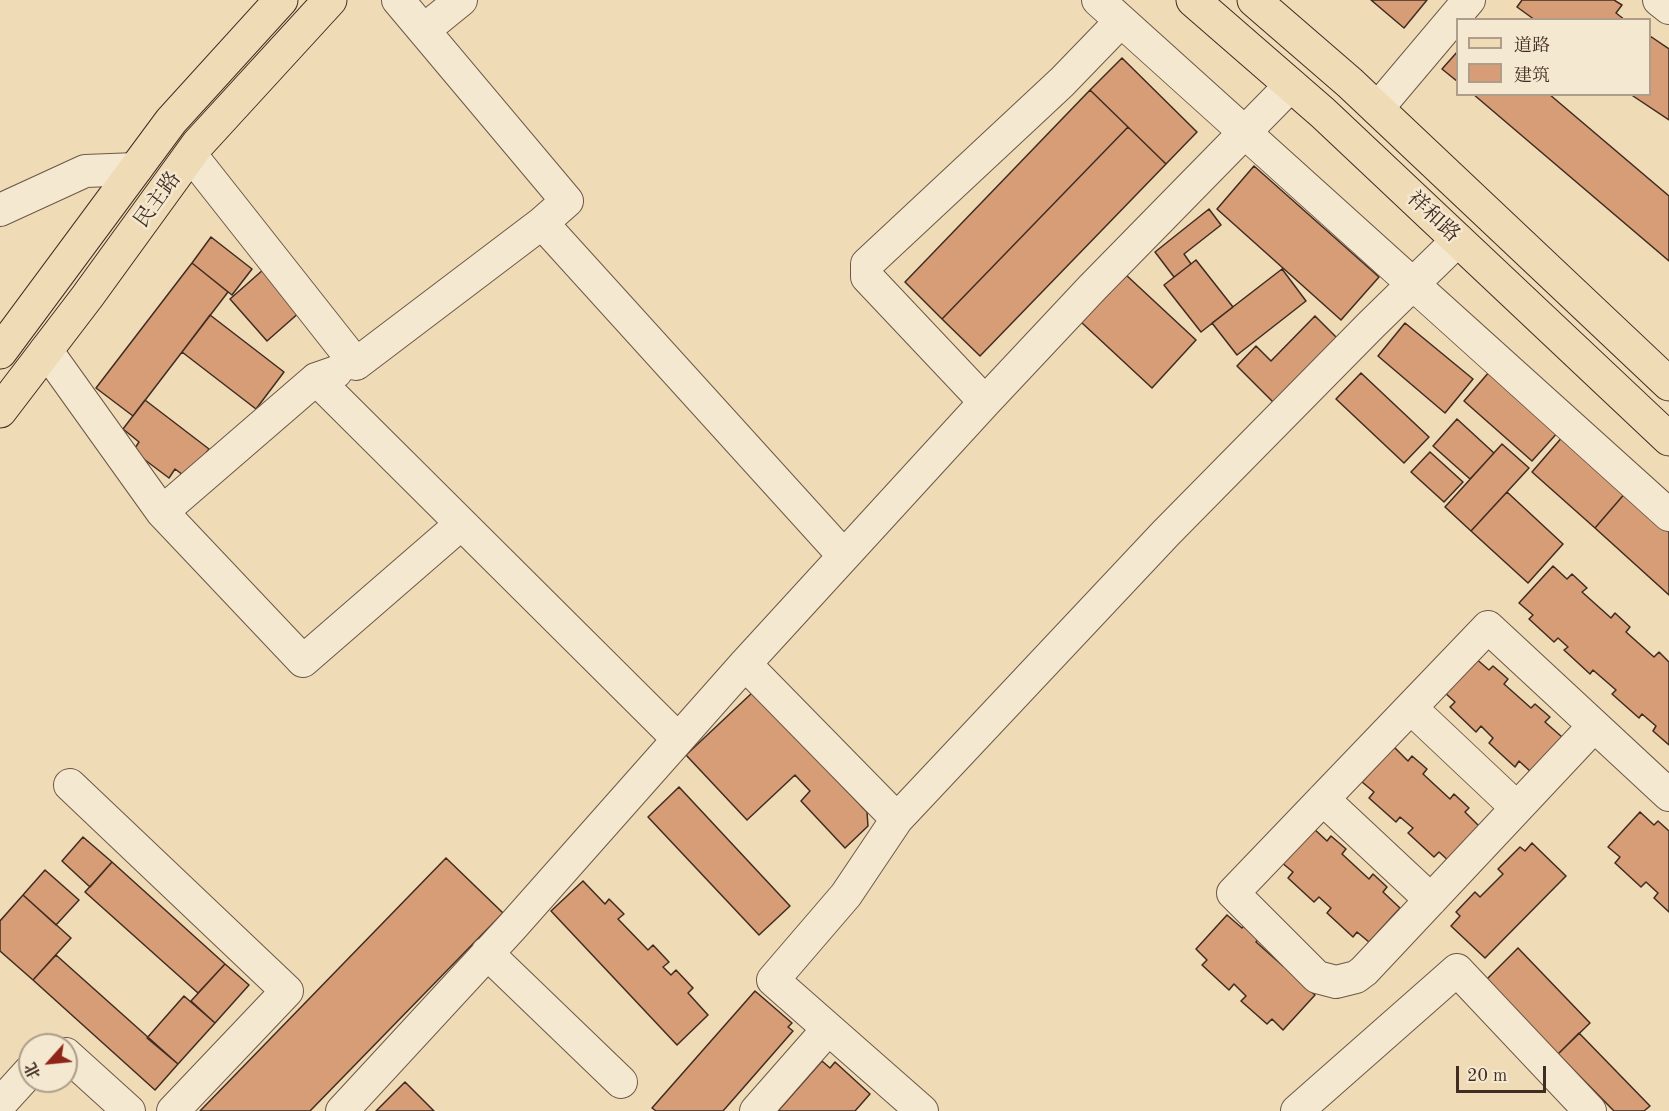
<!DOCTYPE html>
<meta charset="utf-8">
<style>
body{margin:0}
#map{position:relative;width:1669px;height:1111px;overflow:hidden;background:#efdcb7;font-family:"Old Standard TT","Noto Serif SC",serif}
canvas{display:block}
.legend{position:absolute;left:1456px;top:18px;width:195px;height:78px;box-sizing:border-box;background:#f5e8d0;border:2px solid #ad9d8a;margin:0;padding:8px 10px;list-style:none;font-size:18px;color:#412c22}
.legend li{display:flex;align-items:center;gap:12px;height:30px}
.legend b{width:30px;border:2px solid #ad9d8a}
.north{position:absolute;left:18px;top:1033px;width:60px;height:60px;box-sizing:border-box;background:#f5e8d0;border:2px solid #ad9d8a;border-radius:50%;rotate:243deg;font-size:16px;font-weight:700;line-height:24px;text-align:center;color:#412c22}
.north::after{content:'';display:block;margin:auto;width:21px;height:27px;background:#8f2418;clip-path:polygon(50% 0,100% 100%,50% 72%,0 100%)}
.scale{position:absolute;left:1456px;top:1066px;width:90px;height:27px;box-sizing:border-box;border:3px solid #412c22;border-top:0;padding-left:8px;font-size:18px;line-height:21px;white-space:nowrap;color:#412c22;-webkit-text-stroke:4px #f5e8d0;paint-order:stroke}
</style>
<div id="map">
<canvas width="1669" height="1111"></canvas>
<ul class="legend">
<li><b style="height:8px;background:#efdcb7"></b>道路</li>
<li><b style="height:16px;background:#d79d77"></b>建筑</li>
</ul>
<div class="north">北</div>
<div class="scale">20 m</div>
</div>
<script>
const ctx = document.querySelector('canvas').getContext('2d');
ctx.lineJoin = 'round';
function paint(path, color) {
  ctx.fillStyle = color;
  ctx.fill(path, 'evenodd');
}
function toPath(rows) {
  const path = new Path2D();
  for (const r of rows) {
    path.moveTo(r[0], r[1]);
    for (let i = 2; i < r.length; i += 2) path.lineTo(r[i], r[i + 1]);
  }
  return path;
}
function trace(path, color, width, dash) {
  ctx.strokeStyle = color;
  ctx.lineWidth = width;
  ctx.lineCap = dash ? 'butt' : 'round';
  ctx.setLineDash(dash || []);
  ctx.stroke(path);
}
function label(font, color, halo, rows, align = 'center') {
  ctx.font = font + ' "Old Standard TT","Noto Serif SC",serif';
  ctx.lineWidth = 5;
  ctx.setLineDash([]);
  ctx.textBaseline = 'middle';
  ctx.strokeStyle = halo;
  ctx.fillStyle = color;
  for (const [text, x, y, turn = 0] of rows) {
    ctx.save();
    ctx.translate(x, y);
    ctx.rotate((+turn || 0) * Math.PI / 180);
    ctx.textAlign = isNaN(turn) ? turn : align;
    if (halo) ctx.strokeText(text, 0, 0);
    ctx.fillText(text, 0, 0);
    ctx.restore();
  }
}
const building = toPath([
 [1371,0,1427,0,1404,28,1371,0],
 [1522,0,1614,0,1622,5,1616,13,1625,20,1535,20,1517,7,1522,0],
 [1650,36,1669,49,1669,120,1630,94,1650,94,1650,36],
 [1458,51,1458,82,1442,69,1458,51],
 [1122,58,1197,132,1166,164,1090,90,1122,58],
 [1090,90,1128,127,942,319,905,282,1090,90],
 [1473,94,1549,94,1669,196,1669,261,1473,94],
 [1128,127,1166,164,980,356,942,319,1128,127],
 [1254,166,1379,277,1341,320,1217,209,1254,166],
 [1209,209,1221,225,1184,254,1191,264,1174,277,1155,252,1209,209],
 [211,237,252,269,232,295,192,263,211,237],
 [1196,260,1233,307,1201,332,1164,285,1196,260],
 [192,263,228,292,133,416,96,388,192,263],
 [264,269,301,311,267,341,230,299,264,269],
 [1282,269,1306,301,1237,355,1212,323,1282,269],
 [1125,274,1196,340,1152,388,1081,322,1125,274],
 [210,315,284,372,256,409,182,352,210,315],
 [1315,316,1341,342,1278,407,1237,366,1256,346,1271,361,1315,316],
 [1405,323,1473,379,1445,413,1378,356,1405,323],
 [1490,371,1559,431,1532,461,1464,401,1490,371],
 [1361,373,1429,437,1404,463,1336,399,1361,373],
 [145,400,209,449,187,478,175,469,169,478,133,451,139,442,123,429,145,400],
 [1457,419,1494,453,1470,479,1433,446,1457,419],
 [1564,435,1627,491,1595,528,1532,472,1564,435],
 [1502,444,1529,468,1471,531,1445,507,1502,444],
 [1430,452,1463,482,1444,502,1411,472,1430,452],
 [1627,491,1669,522,1669,595,1595,528,1627,491],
 [1507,492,1563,544,1528,583,1471,531,1507,492],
 [1553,566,1567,579,1572,574,1587,588,1582,592,1611,618,1615,613,1630,627,1626,632,1654,657,1659,652,1669,662,1669,745,1653,731,1656,726,1642,714,1639,718,1612,694,1616,690,1593,670,1590,674,1564,650,1568,647,1558,638,1554,642,1529,619,1533,615,1519,603,1553,566],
 [1474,657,1489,670,1493,666,1508,679,1504,684,1531,708,1535,704,1550,717,1545,722,1562,737,1531,772,1519,761,1515,767,1489,743,1493,738,1481,726,1476,732,1450,707,1455,702,1443,691,1474,657],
 [753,692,867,812,868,826,845,848,801,801,810,791,795,775,747,820,686,755,753,692],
 [1394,747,1408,761,1412,756,1427,769,1423,774,1450,799,1454,794,1469,808,1465,812,1481,828,1450,862,1439,852,1434,857,1408,833,1413,828,1400,817,1396,822,1369,798,1374,792,1362,782,1394,747],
 [679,787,790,906,759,935,648,817,679,787],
 [1640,812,1654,825,1658,821,1669,831,1669,912,1654,898,1658,893,1646,882,1641,887,1615,863,1620,857,1608,847,1640,812],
 [1312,827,1327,841,1331,836,1346,849,1342,854,1369,879,1373,874,1387,887,1383,892,1400,908,1369,942,1357,932,1353,937,1327,913,1331,908,1319,897,1314,902,1288,878,1293,872,1281,862,1312,827],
 [83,837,112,862,90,887,62,861,83,837],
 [1532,843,1566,876,1485,958,1451,926,1460,916,1456,912,1475,892,1480,897,1503,874,1498,869,1520,847,1525,851,1532,843],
 [446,858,503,913,310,1111,200,1111,446,858],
 [112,862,225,964,198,993,85,892,112,862],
 [45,870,79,900,56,925,23,895,45,870],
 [583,881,605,904,609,899,624,914,618,919,648,950,653,945,669,962,663,967,671,975,676,970,693,988,688,993,708,1015,677,1045,551,911,583,881],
 [23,895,71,938,33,980,0,951,0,921,23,895],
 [1227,915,1242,928,1246,924,1260,937,1256,942,1283,966,1288,962,1298,980,1315,995,1283,1030,1272,1019,1267,1024,1241,1001,1246,996,1234,984,1229,990,1202,965,1207,960,1196,949,1227,915],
 [1518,948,1590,1023,1558,1054,1486,980,1518,948],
 [56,955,178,1064,155,1090,33,980,56,955],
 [225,964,249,985,215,1023,191,1001,225,964],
 [755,991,792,1023,788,1027,793,1031,723,1111,656,1111,652,1108,755,991],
 [184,996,215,1023,178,1064,147,1038,184,996],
 [1579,1033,1650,1106,1644,1111,1614,1111,1558,1054,1579,1033],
 [822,1061,830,1068,835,1062,870,1094,855,1111,778,1111,822,1061],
 [405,1082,434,1111,376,1111,405,1082]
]);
const minor = toPath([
 [398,0,567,201,542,223,844,556],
 [1098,0,1669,515],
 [1659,0,1669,8],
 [424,30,461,0],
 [1377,109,1469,0],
 [191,155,356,364,542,223],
 [0,210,85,171,136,169],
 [46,350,162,512,303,661,461,524],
 [316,379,678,739],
 [985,402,867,277,867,264,1062,82,1121,21],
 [162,512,316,379,336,372],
 [745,664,897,819],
 [1411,708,1517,808],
 [1594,726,1364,971,1356,977,1336,982,1317,977,1233,893,1488,627,1669,795],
 [70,785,287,991,173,1111],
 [1323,799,1431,900],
 [487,953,621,1082],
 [66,1054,129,1111],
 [0,1104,30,1071],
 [342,1111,512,927,745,664,985,402,1092,288,1291,85],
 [756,1111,828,1029],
 [922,1111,773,980,846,895,897,819,1166,533,1371,325,1458,240],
 [1297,1111,1457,970,1590,1111]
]);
const major = toPath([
 [1193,0,1323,113,1669,439],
 [1254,0,1350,83,1669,384],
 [0,352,171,121,281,0],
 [0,411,87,297,198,144,330,0]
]);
const streetNames = [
 ["民主路",158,200,-54],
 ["祥和路",1433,217,43]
];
paint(building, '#d79d77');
trace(building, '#412c22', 1.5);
trace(minor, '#6c5847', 34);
trace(major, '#412c22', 35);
trace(minor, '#f5e8d0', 32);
trace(major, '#efdcb7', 33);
label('21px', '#412c22', '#f5e8d0', streetNames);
</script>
